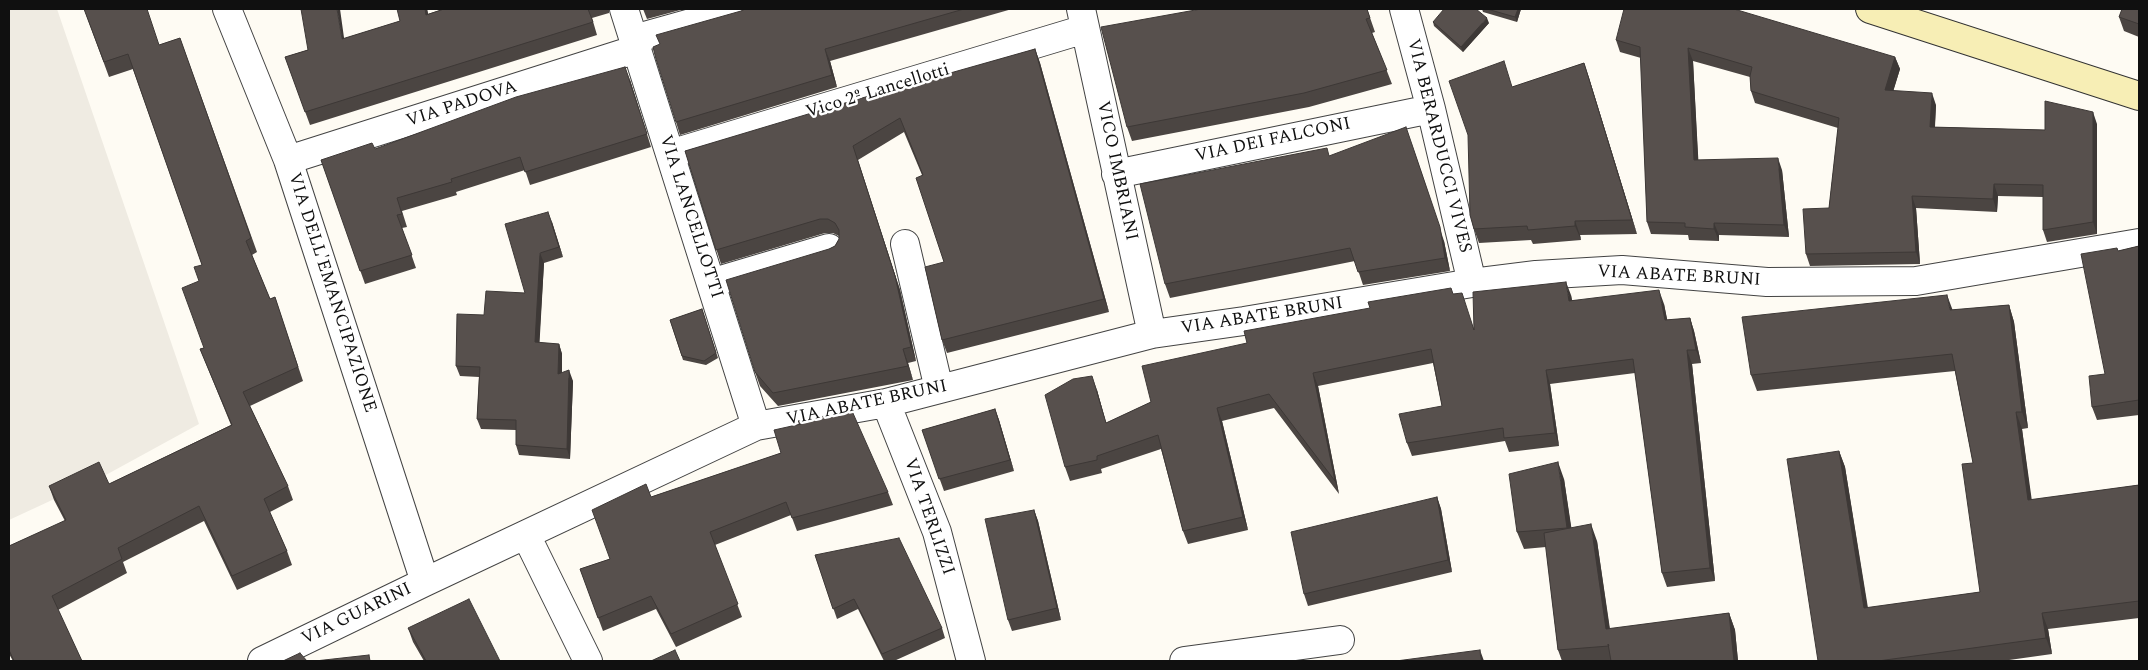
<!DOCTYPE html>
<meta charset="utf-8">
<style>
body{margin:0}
#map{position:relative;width:2148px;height:670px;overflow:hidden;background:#fefbf3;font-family:Spectral,serif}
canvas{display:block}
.frame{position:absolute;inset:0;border:10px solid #101010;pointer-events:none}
</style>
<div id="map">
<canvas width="2148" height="670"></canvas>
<div class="frame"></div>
</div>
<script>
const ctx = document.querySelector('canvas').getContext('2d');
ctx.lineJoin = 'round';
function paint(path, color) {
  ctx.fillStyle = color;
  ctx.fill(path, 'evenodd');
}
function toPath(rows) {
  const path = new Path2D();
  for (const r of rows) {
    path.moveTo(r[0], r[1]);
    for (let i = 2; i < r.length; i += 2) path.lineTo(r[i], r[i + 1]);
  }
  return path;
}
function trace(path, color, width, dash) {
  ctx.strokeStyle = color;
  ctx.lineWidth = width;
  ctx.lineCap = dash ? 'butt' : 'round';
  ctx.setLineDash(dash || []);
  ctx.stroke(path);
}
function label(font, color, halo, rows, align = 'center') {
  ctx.font = font + ' Spectral,serif';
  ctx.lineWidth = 5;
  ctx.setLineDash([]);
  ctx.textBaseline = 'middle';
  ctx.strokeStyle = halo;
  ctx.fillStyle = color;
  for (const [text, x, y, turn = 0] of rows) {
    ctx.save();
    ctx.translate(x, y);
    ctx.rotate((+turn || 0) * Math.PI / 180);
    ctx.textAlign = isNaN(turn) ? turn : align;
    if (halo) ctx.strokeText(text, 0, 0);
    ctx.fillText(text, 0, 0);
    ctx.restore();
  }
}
const plaza = toPath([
 [9,9,57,9,199,424,104,476,9,520]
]);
const street = toPath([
 [227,9,288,160,425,582],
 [624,9,756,426],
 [1081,9,1152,334],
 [1404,9,1431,109,1472,283],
 [634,39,741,9],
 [670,154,1085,29],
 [288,160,637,49],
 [1116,174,1431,109],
 [905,244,939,389],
 [711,283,829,248],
 [886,403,937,532,971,661],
 [526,535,588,661],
 [262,661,425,582,756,426,886,403,1152,334,1244,321,1472,283,1536,275,1622,270,1767,282,1916,281,2139,243],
 [1184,661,1340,640]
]);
const secondary = toPath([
 [1870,9,2139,96]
]);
const wall = toPath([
 [84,9,159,45,180,38,257,252,252,255,270,299,275,297,303,381,250,406,288,486,293,500,270,512,287,551,292,565,237,590,204,521,123,562,127,573,58,610,82,661,13,661,9,654,9,546,65,521,54,500,49,486,109,484,231,425,200,349,204,348,199,281,202,265,133,69,109,77],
 [427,9,428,14,444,9,609,9,609,13,592,18,597,35,310,125,285,57,400,21],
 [643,9,684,9,647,19],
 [745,9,1012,9,830,61,837,87,680,135,676,122,741,11],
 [1367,9,1375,32,1372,33,1392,84,1309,107,1132,141,1127,127],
 [1482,9,1521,9,1517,22,1483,12],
 [2121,9,2139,9,2139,37,2124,31,2119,17,2122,10],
 [1433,22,1489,23,1463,52,1434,26],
 [1616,40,1895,57,1900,69,1893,91,1936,105,1935,127,2045,130,2097,124,2097,234,2047,242,2043,230,2043,197,1998,196,1997,212,1916,208,1920,264,1810,266,1806,254,1829,208,1838,128,1755,103,1751,91,1750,77,1693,61,1698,160,1782,170,1789,237,1719,235,1719,241,1689,240,1688,235,1651,234,1647,222,1641,58,1620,52],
 [1035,49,1040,63,1109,312,947,353,942,340,944,262,922,175,904,132,858,160,900,290,916,361,908,363,913,380,778,406,760,386,755,372,829,249,835,246,839,239,839,236,833,233,825,233,721,264,685,151],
 [1584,63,1589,78,1637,234,1580,235,1581,240,1533,244,1531,240,1479,243,1474,229,1513,87],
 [630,80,651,147,530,185,525,170,456,192,457,195,402,211,407,227,402,228,416,268,365,284,321,160,375,149],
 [1330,156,1444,241,1450,271,1363,285,1355,261,1170,298,1165,284],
 [552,222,563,257,544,263,539,343,559,344,562,354,562,373,573,381,570,459,519,455,516,445,516,430,481,429,477,419,479,377,460,376,456,366,484,315,525,293],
 [2139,246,2139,415,2097,420,2092,407,2105,374,2118,251],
 [1453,294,1474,329,1571,295,1572,300,1664,304,1667,320,1690,318,1694,331,1701,363,1692,364,1715,581,1667,587,1662,573,1635,373,1550,384,1559,446,1509,452,1505,441,1412,456,1407,443,1442,406,1433,363,1318,386,1339,494,1274,408,1222,421,1248,530,1188,544,1183,531,1161,449,1101,469,1102,473,1070,481,1065,467,1097,390,1106,423,1151,402,1247,343],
 [2009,305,2014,322,2028,428,2022,429,2031,500,2139,485,2139,618,2048,629,2052,654,2002,661,1818,661,1839,451,1845,467,1868,608,1980,592,1973,463,1955,371,1757,391,1751,375,1952,310],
 [702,309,718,358,706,365,683,360,670,320],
 [995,409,999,420,1014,471,944,491,922,430],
 [798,421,888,492,893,505,797,531,791,515,715,545,742,617,676,647,656,609,603,631,580,569,610,559,651,497,781,453,799,425],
 [1564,479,1571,528,1597,541,1610,629,1729,613,1735,630,1738,661,1562,661,1558,650,1546,547,1524,549,1517,532],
 [1437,497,1441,509,1452,572,1308,606,1304,594],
 [1034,510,1038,521,1061,620,1012,631,1008,620],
 [815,555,942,628,945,638,894,661,884,661,858,609,837,619],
 [408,628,500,661,424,661,413,642]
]);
const shadedWall = toPath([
 [337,9,340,9,346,52,342,39],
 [425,9,427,9,431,27,426,15],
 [1518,9,1521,9,1517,22,1515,17],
 [1487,18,1489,23,1463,52,1461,47],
 [1688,48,1693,61,1699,172,1694,160],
 [825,49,830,61,837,87,832,75],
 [1035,49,1040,63,1109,312,1104,299],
 [1895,57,1900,69,1890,102,1885,90],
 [1584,63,1589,78,1637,234,1632,220],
 [625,67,630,80,651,147,647,134],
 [1932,93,1936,105,1934,139,1930,127],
 [2093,112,2097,124,2097,234,2093,222],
 [1411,141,1444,241,1450,271,1445,258],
 [853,146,900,290,916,361,911,347],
 [1778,158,1782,170,1789,237,1784,225],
 [1994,184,1998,196,1997,212,1993,199],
 [1912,196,1916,208,1920,264,1916,252],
 [548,212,552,222,563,257,559,247],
 [1575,221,1580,235,1581,240,1575,226],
 [1714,223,1719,235,1719,241,1714,229],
 [540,253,544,263,539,352,535,342],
 [1566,282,1571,295,1574,314,1569,301],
 [1659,290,1664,304,1670,333,1665,320],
 [1947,295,1953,311,1950,310],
 [2009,305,2014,322,2028,428,2022,412],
 [1690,318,1694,331,1701,363,1696,350],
 [559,344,562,354,562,385,558,374],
 [903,349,908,363,913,380,908,366],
 [1687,350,1692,364,1715,581,1710,568],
 [569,370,573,381,570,459,567,449],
 [1546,370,1550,384,1559,446,1555,433],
 [1313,373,1318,386,1339,494,1335,481],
 [1092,376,1097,390,1110,437,1106,423],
 [1217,408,1222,421,1248,530,1243,517],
 [995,409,999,420,1014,471,1010,460],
 [2016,412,2022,429,2034,516,2028,500],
 [1839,451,1845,467,1870,624,1864,608],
 [1558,462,1564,479,1574,545,1567,528],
 [1437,497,1441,509,1452,572,1448,560],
 [1034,510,1038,521,1061,620,1057,608],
 [1591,524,1597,541,1612,646,1606,629],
 [1729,613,1735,630,1738,661,1734,661],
 [2042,613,2048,629,2052,654,2046,638],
 [1480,650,1484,661,1481,661]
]);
const building = toPath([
 [84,9,147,9,159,45,180,38,251,238,246,241,270,299,275,297,298,367,243,392,288,486,264,499,287,551,232,576,199,506,118,548,122,559,52,596,82,661,14,661,9,650,9,546,66,520,49,486,99,462,109,484,232,425,200,349,204,348,182,288,199,281,194,267,202,265,128,54,104,62,84,9],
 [301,9,337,9,342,39,400,21,397,9,425,9,426,15,444,9,588,9,593,22,305,112,285,57,308,50,301,9],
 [745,9,964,9,825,49,832,75,676,122,656,59,653,47,660,44,656,35,741,11,745,9],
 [1201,9,1367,9,1370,18,1366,19,1387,70,1304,93,1127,127,1101,27,1201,9],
 [1444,9,1476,9,1487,18,1461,47,1433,22,1444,9],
 [1487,9,1518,9,1515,17,1487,9],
 [1624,9,1734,9,1895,57,1885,90,1932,93,1930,127,2045,130,2045,101,2093,112,2093,222,2043,230,2043,185,1994,184,1993,199,1912,196,1916,252,1806,254,1803,209,1829,208,1839,118,1751,91,1750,76,1752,67,1688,48,1694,160,1778,158,1784,225,1714,223,1714,229,1685,227,1685,223,1647,222,1640,47,1616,40,1624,9],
 [2122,9,2139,9,2139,24,2119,17,2122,9],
 [1035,49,1104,299,942,340,925,267,944,262,916,178,923,175,900,118,853,146,895,276,911,347,903,349,908,366,773,393,755,372,726,280,829,249,835,246,839,239,839,230,835,223,828,219,820,219,716,250,685,151,855,100,1035,49],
 [1504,61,1512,87,1584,63,1632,220,1575,221,1575,226,1528,230,1527,226,1474,229,1470,215,1468,135,1449,81,1504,61],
 [625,67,647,134,525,172,520,157,451,179,452,182,397,198,402,214,397,215,412,255,360,271,321,160,372,143,375,149,516,97,625,67],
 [1406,127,1440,227,1445,258,1358,272,1350,248,1165,284,1140,184,1327,148,1329,156,1406,127],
 [548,212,559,247,540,253,535,342,559,344,558,374,569,370,567,449,516,445,516,420,477,419,480,367,456,366,457,314,484,315,486,291,525,293,505,224,548,212],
 [2139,246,2139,400,2092,407,2089,376,2105,374,2081,254,2117,248,2118,251,2139,246],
 [1566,282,1569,301,1659,290,1665,320,1690,318,1696,350,1687,350,1710,568,1662,573,1633,359,1546,370,1555,433,1504,438,1503,428,1407,443,1399,414,1442,406,1431,349,1313,373,1335,481,1269,394,1217,408,1243,517,1183,531,1158,435,1097,456,1097,460,1065,467,1045,395,1073,379,1092,376,1106,423,1151,402,1142,366,1247,343,1244,331,1370,308,1368,302,1451,288,1453,294,1462,293,1474,330,1473,292,1566,282],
 [1947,295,1950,310,2009,305,2022,412,2016,412,2028,500,2139,485,2139,601,2042,613,2046,638,1878,661,1818,661,1787,459,1839,451,1864,608,1980,592,1962,464,1973,463,1952,354,1751,375,1742,317,1947,295],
 [702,309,716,353,704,361,682,356,670,320,702,309],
 [995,409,1010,460,939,479,922,430,995,409],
 [852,411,888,492,792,518,786,502,710,532,738,604,671,634,651,596,598,618,580,569,610,559,592,510,646,484,651,497,781,453,774,430,801,424,798,421,852,411],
 [1558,462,1567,528,1517,532,1509,474,1558,462],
 [1437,497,1448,560,1304,594,1291,532,1437,497],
 [1034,510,1057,608,1008,620,985,519,1034,510],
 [1591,524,1606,629,1729,613,1734,661,1611,661,1608,644,1609,646,1558,650,1544,533,1591,524],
 [899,538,942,628,882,654,854,599,833,609,815,555,899,538],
 [469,599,500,661,426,661,408,628,469,599],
 [675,650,680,661,651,661,675,650],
 [1480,650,1481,661,1396,661,1480,650],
 [300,653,307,661,283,661,300,653],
 [369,655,370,661,315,661,369,655]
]);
const streetNames = [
 ["Vico 2º Lancellotti",878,92,-17],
 ["VIA PADOVA",462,105,-18],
 ["VIA DEI FALCONI",1273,141,-12],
 ["VIA BERARDUCCI VIVES",1438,146,76],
 ["VICO IMBRIANI",1116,171,78],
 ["VIA LANCELLOTTI",690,217,72],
 ["VIA ABATE BRUNI",1679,277,3],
 ["VIA DELL'EMANCIPAZIONE",331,293,72],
 ["VIA ABATE BRUNI",1262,317,-9],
 ["VIA ABATE BRUNI",867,404,-12],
 ["VIA TERLIZZI",928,517,71],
 ["VIA GUARINI",357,615,-26]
];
paint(plaza, '#efebe2');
trace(street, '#434343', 30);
trace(secondary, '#323232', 30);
trace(street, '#fff', 28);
trace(secondary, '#f7eeb5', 28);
paint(wall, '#4b4542');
paint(shadedWall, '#3d3836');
paint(building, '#57504d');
trace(building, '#3d3836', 1);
label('18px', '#101010', '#fff', streetNames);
</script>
